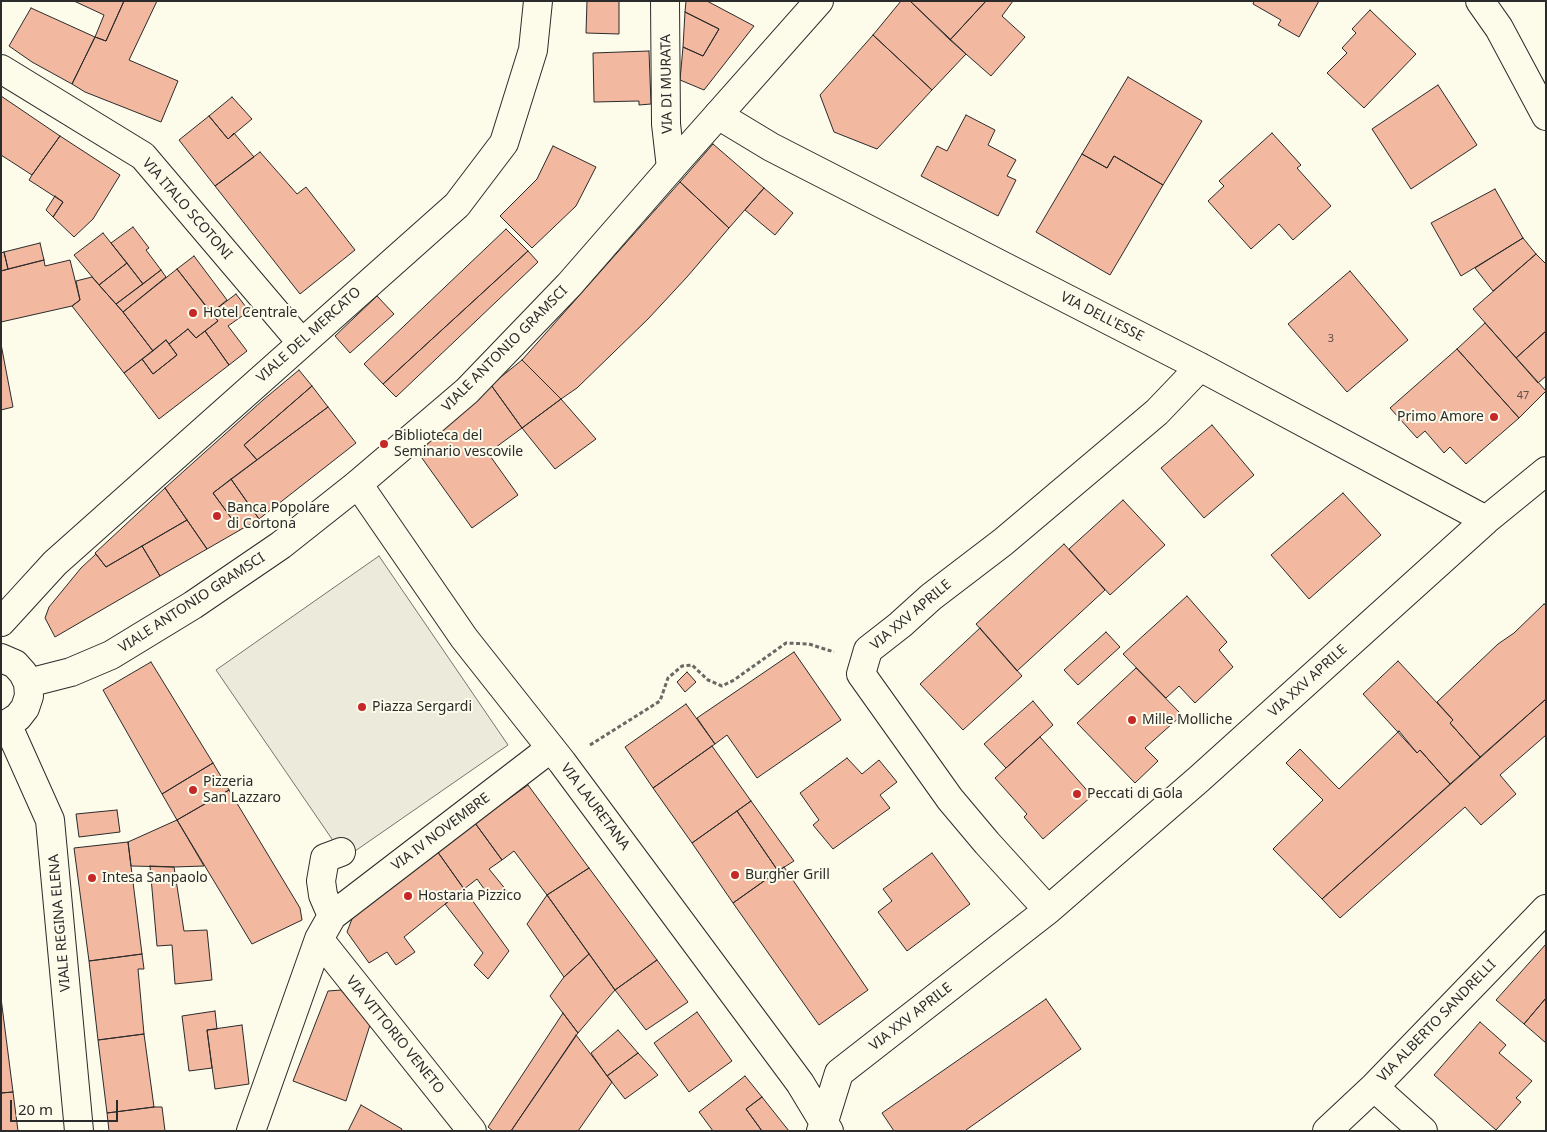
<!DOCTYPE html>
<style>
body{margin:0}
#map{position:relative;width:1547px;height:1132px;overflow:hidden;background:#fdfbea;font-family:"Noto Sans",sans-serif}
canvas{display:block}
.frame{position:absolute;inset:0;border:2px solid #2b2b2b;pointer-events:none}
.scale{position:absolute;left:10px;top:1100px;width:108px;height:22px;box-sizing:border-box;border:2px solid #2b2b2b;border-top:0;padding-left:6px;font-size:15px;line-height:18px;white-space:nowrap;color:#2b2b2b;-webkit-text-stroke:4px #fdfbea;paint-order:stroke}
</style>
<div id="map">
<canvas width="1547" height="1132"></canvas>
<div class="frame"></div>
<div class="scale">20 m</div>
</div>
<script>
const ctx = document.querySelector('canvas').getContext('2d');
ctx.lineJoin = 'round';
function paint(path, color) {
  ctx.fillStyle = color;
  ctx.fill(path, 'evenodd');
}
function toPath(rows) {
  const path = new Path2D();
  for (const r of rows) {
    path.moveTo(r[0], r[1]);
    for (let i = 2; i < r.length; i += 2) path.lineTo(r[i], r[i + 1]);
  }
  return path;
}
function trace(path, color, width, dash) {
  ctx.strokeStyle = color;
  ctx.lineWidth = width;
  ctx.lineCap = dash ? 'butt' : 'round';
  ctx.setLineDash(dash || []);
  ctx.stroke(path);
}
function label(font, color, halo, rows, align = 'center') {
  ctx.font = font + ' "Noto Sans",sans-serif';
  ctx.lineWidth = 4;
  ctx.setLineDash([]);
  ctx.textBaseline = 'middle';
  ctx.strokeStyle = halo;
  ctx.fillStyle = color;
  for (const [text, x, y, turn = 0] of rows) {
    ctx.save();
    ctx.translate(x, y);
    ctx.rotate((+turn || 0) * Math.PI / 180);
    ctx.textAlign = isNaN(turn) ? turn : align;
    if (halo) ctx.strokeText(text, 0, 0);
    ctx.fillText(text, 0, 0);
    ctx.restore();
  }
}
const parking = toPath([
 [379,556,508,745,345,858,216,670,379,556]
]);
const building = toPath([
 [74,1,124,1,106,41,95,37,104,15,74,1],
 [124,1,157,1,129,60,178,81,161,122,85,92,72,84,95,37,106,41,124,1],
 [587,1,619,1,619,34,586,33,587,1],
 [686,1,707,1,754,26,704,90,680,80,683,47,703,56,719,29,685,12,686,1],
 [901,1,910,1,966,54,932,90,873,35,901,1],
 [910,1,986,1,950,40,910,1],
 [986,1,1013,1,1002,16,1025,37,991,76,950,40,986,1],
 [1254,1,1319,1,1299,37,1278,25,1281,20,1253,4,1254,1],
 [31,8,95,37,72,84,32,62,9,46,31,8],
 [1370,10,1416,54,1364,108,1327,73,1347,53,1342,48,1356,33,1352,29,1370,10],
 [685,12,719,29,703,56,683,47,685,12],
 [873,35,932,90,877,149,834,132,820,95,873,35],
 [649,51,651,104,639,105,639,101,594,102,593,53,649,51],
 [1128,77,1202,121,1163,185,1114,156,1107,168,1082,154,1128,77],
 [1438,85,1477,145,1411,189,1372,129,1438,85],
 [1,96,60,136,32,175,1,155,1,96],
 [232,97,252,119,228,139,209,116,232,97],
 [966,115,995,130,988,145,1016,160,1007,176,1016,180,998,216,921,176,937,146,947,151,966,115],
 [209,116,228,139,234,133,254,157,215,186,179,140,209,116],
 [1272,133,1301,165,1297,168,1331,206,1293,240,1279,224,1251,249,1208,201,1224,186,1219,181,1272,133],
 [60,136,120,175,93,219,74,237,53,217,63,202,29,180,32,175,60,136],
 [713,144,764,188,729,228,680,182,713,144],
 [553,146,596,167,576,206,532,248,500,216,537,179,553,146],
 [260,152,297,194,306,187,355,250,300,294,215,186,260,152],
 [1082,154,1107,168,1114,156,1163,185,1110,275,1036,232,1082,154],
 [680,182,729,228,687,277,648,319,577,388,561,399,522,360,680,182],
 [764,188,793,213,775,235,745,210,764,188],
 [1495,189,1523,238,1461,276,1431,223,1495,189],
 [55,196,63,202,53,217,46,210,55,196],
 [133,227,149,248,146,250,161,270,143,284,111,243,133,227],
 [506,229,528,251,383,384,364,364,506,229],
 [103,233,127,263,99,285,74,255,103,233],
 [1523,238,1536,254,1493,291,1475,268,1523,238],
 [40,243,44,260,8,269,4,252,40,243],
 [528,251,538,262,396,397,383,384,528,251],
 [4,252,8,269,1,271,1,253,4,252],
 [1536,254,1546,264,1546,331,1516,358,1473,309,1536,254],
 [194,256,227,300,211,313,177,269,194,256],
 [44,260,45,266,70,260,80,300,72,306,1,322,1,271,44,260],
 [127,263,143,284,116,304,99,285,127,263],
 [177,269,218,321,196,338,188,329,169,344,166,340,153,351,123,312,177,269],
 [161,270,166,277,123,312,116,304,161,270],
 [1350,271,1408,340,1347,392,1288,324,1350,271],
 [92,277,123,312,153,351,124,373,72,306,80,300,76,281,92,277],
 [236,294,249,311,228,326,247,351,229,365,205,331,218,321,211,313,236,294],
 [377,296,394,314,350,353,335,336,377,296],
 [1485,323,1546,391,1519,418,1457,349,1485,323],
 [188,329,196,338,205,331,229,365,159,419,124,373,142,359,153,374,177,355,169,344,188,329],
 [1546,331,1546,376,1538,383,1516,358,1546,331],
 [166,340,177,355,153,374,142,359,166,340],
 [1,344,13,407,1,410,1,344],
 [1457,349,1519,418,1466,464,1450,447,1444,453,1425,431,1417,438,1390,408,1457,349],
 [522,360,561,399,522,428,491,385,522,360],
 [299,370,312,386,244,445,257,460,213,493,240,530,207,549,165,488,263,400,299,370],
 [491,385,522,428,488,453,518,495,472,528,414,447,491,385],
 [312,386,328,407,257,460,244,445,312,386],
 [561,399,596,439,555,469,522,428,561,399],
 [328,407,356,443,259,519,231,479,328,407],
 [1212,425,1254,475,1204,518,1161,468,1212,425],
 [231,479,259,519,240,530,213,493,231,479],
 [165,488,187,520,106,567,95,553,165,488],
 [1343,493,1381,535,1309,599,1271,555,1343,493],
 [1123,500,1165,545,1110,595,1069,549,1123,500],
 [187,520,207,549,160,576,142,546,187,520],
 [1064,544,1105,590,1017,671,976,624,1064,544],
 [142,546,160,576,55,637,45,618,49,607,81,568,96,554,106,567,142,546],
 [1187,596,1227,642,1219,650,1233,667,1195,703,1179,686,1166,698,1123,654,1187,596],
 [1544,604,1546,605,1546,699,1480,757,1450,723,1453,720,1437,702,1498,644,1514,633,1544,604],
 [980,628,1022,676,963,730,920,684,980,628],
 [1106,632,1120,647,1078,685,1064,670,1106,632],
 [794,652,841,720,757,778,727,735,715,744,697,718,794,652],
 [1398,661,1453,720,1450,723,1480,757,1450,784,1420,750,1417,753,1363,694,1398,661],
 [151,662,213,763,162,794,103,690,151,662],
 [1136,668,1182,715,1145,748,1158,761,1135,783,1077,723,1136,668],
 [687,672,696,682,685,692,677,682,687,672],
 [1546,699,1546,735,1500,775,1516,794,1481,825,1465,807,1340,918,1322,899,1546,699],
 [1033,701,1053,725,1006,768,984,744,1033,701],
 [686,704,715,744,653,788,625,747,686,704],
 [1399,731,1417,753,1420,750,1450,784,1322,899,1273,849,1323,800,1286,763,1300,749,1339,789,1399,731],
 [1040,737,1092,796,1043,839,1024,817,1027,814,995,778,1040,737],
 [712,746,751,801,692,843,653,788,712,746],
 [847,758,862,774,879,760,897,782,880,795,890,808,833,849,813,825,819,820,800,793,847,758],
 [213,763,229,790,177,820,162,794,213,763],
 [528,785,589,868,547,895,514,851,502,860,475,823,528,785],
 [229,790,300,908,302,920,252,944,177,820,229,790],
 [751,801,794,861,778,871,737,811,751,801],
 [117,810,120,832,79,837,76,814,117,810],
 [737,811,778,871,733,903,692,843,737,811],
 [177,820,204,866,174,867,131,866,128,842,177,820],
 [475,823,502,860,489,869,507,891,492,900,477,879,464,889,437,851,475,823],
 [128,842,142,954,89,961,74,848,128,842],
 [437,851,464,889,404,937,415,952,396,965,387,952,369,963,347,932,355,911,437,851],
 [932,853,970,904,907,951,878,912,892,901,883,889,932,853],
 [150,866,174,867,184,931,207,930,212,980,175,984,172,945,157,946,150,866],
 [784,867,868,990,819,1025,733,903,784,867],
 [589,868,657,960,615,990,547,895,589,868],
 [464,889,509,951,488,979,474,965,483,953,445,904,464,889],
 [547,895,589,954,564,977,527,924,547,895],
 [1546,944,1546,998,1524,1024,1496,1000,1546,944],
 [142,954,144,969,138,969,144,1034,98,1040,89,961,142,954],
 [589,954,615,990,578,1033,550,996,564,977,589,954],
 [657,960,688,1002,646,1030,615,990,657,960],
 [341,990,370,1025,346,1101,293,1081,328,991,341,990],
 [1,998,13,1092,1,1093,1,998],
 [1546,998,1546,1043,1524,1024,1546,998],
 [1046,999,1081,1049,966,1130,967,1131,894,1131,882,1113,1046,999],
 [215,1011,217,1029,207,1030,212,1068,189,1071,182,1016,215,1011],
 [697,1012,732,1061,689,1092,654,1043,697,1012],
 [563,1013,578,1033,511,1131,493,1131,488,1127,563,1013],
 [1480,1022,1506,1045,1499,1053,1532,1081,1516,1098,1521,1102,1496,1130,1434,1075,1480,1022],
 [242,1025,249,1084,215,1089,207,1030,242,1025],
 [618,1030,638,1053,607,1076,591,1053,618,1030],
 [144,1034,154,1107,107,1113,98,1040,144,1034],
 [576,1035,612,1082,578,1131,511,1131,576,1035],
 [638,1053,658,1075,625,1099,607,1076,638,1053],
 [745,1076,762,1097,746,1109,762,1131,713,1131,699,1112,745,1076],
 [13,1092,18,1131,1,1131,1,1093,13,1092],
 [762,1097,789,1131,762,1131,746,1109,762,1097],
 [361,1105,402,1129,401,1131,348,1131,361,1105],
 [154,1107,162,1107,165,1131,109,1131,107,1113,154,1107]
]);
const path = toPath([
 [590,745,660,701,668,678,682,666,692,665,708,680,722,686,734,680,786,643,809,644,834,652]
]);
const minor = toPath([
 [665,1,666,124,671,168],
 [1480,1,1499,28,1546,116],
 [1,69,143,156,301,342],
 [718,115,771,147,1200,367,1486,520],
 [358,484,464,638,562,762,800,1083,829,1131],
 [7,724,50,820,79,1131],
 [1048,910,987,843,950,799,861,674,868,650,900,625,931,597,1003,542,1157,412,1200,367],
 [332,916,323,895,321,881,325,858,341,852],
 [319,939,472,1131],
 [1374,1087,1423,1131],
 [251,1131,319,939,332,916,551,748],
 [821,1131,839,1073,1048,910,1199,779,1486,520,1546,471],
 [1327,1131,1374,1087,1546,909]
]);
const major = toPath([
 [1,622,55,563,457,205,504,143,533,50,538,1],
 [1,658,15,664,23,673,28,683,29,696,25,708,18,717,7,724,1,725],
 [28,683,71,672,111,655,193,605,281,545,358,484,467,391,569,285,671,168,819,1]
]);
const markers = [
 [193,313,5,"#c62828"],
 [1494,417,5,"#c62828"],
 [384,444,5,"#c62828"],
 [217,516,5,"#c62828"],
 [362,707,5,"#c62828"],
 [1132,720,5,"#c62828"],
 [193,790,5,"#c62828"],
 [1077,794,5,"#c62828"],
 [735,875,5,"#c62828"],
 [92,878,5,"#c62828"],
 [408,896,5,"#c62828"]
];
const numberNames = [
 ["3",1331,339],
 ["47",1523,396]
];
const streetNames = [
 ["VIA DI MURATA",667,84,-91],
 ["VIA ITALO SCOTONI",187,209,49],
 ["VIA DELL'ESSE",1102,317,27],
 ["VIALE DEL MERCATO",309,335,-42],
 ["VIALE ANTONIO GRAMSCI",505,349,-45],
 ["VIALE ANTONIO GRAMSCI",192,603,-33],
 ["VIA XXV APRILE",911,615,-40],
 ["VIA XXV APRILE",1308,681,-42],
 ["VIA LAURETANA",595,807,53],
 ["VIA IV NOVEMBRE",441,832,-37],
 ["VIALE REGINA ELENA",60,923,-95],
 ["VIA XXV APRILE",911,1017,-38],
 ["VIA ALBERTO SANDRELLI",1437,1021,-46],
 ["VIA VITTORIO VENETO",395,1035,51]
];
const poiNames = [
 ["Hotel Centrale",203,313],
 ["Primo Amore",1484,417,"right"],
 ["Biblioteca del",394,436],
 ["Seminario vescovile",394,452],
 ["Banca Popolare",227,508],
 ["di Cortona",227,524],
 ["Piazza Sergardi",372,707],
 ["Mille Molliche",1142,720],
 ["Pizzeria",203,782],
 ["San Lazzaro",203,798],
 ["Peccati di Gola",1087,794],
 ["Burgher Grill",745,875],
 ["Intesa Sanpaolo",102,878],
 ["Hostaria Pizzico",418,896]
];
paint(parking, '#eceadb');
trace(parking, '#74746e', 1);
paint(building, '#f2b8a0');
trace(building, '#2b2b2b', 1);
trace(minor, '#2b2b2b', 30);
trace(major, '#2b2b2b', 30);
trace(path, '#6a6964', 3, [4, 2.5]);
trace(minor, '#fdfbea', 28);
trace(major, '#fdfbea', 28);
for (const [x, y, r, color] of markers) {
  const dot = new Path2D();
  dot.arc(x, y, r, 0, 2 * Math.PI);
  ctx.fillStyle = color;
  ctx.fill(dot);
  trace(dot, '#fdfbea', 2);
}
label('11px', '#5d4e48', null, numberNames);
label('14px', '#2b2b2b', '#fdfbea', streetNames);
label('14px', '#2b2b2b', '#fdfbea', poiNames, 'left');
</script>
